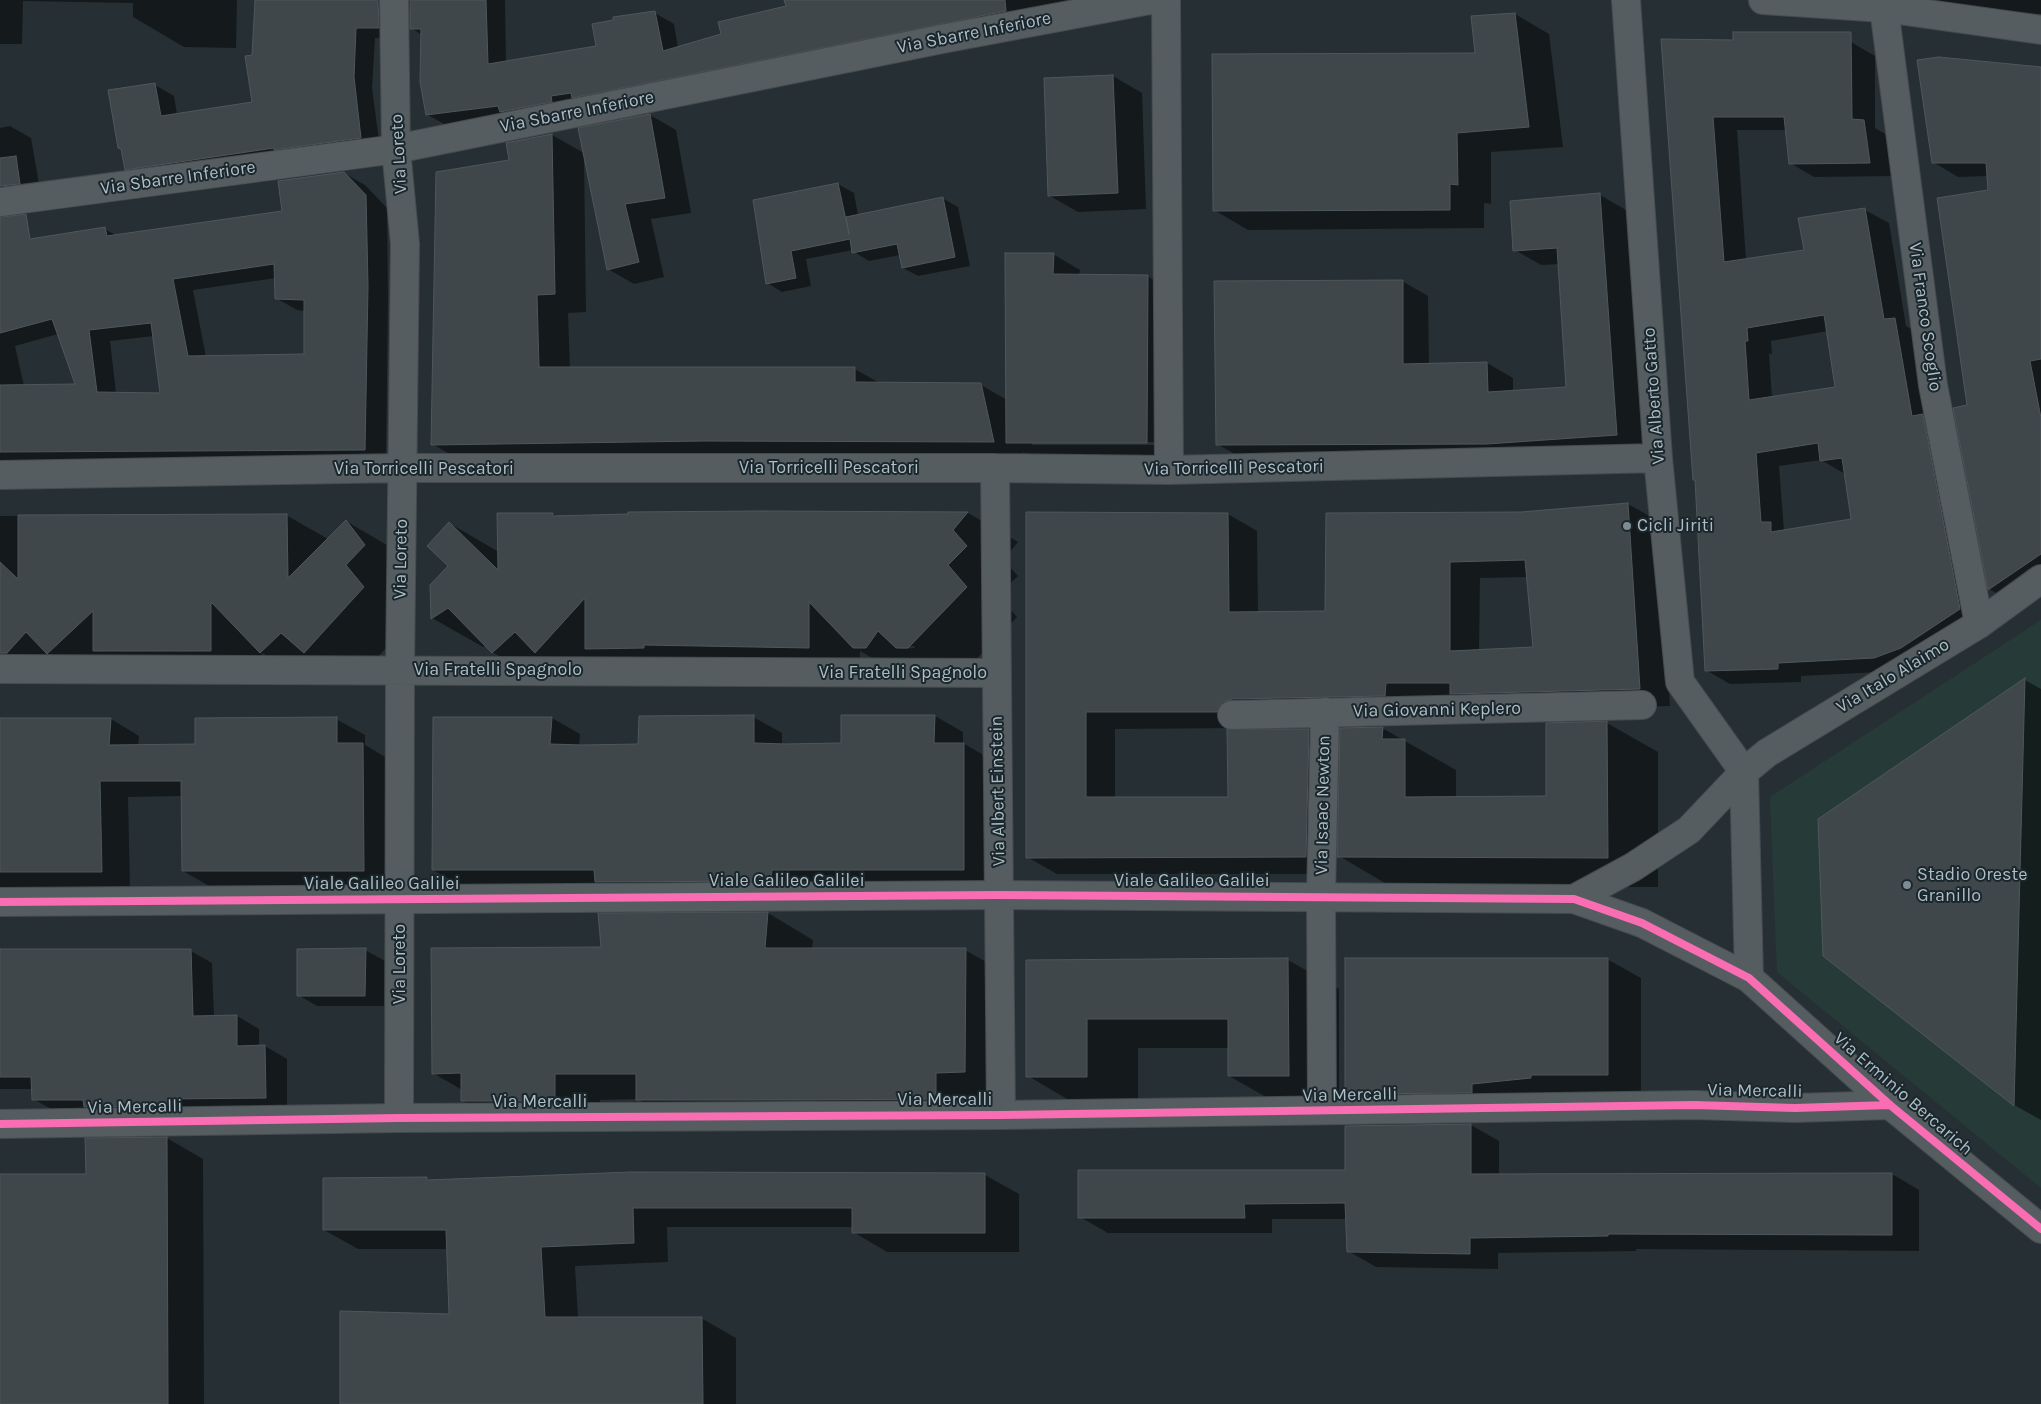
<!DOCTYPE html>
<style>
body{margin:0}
canvas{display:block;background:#262f33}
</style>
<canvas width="2041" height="1404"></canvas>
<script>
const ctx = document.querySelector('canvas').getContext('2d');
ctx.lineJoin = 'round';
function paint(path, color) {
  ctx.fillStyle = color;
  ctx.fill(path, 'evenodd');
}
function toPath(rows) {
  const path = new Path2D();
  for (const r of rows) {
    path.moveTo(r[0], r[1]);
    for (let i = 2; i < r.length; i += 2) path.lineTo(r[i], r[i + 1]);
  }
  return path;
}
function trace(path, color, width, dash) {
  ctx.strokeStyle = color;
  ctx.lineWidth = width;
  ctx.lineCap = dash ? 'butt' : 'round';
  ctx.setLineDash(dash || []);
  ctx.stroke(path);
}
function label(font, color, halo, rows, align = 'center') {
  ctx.font = font + ' Karla,sans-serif';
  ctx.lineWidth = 4;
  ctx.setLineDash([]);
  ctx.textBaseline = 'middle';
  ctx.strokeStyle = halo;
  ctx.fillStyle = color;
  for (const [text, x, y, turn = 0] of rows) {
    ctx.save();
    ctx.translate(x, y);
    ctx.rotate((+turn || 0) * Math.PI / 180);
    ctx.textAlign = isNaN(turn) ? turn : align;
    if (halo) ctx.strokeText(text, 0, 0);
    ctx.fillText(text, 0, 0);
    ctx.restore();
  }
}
const green = toPath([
 [2041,620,2041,1188,1777,972,1770,797]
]);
const shadow = toPath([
 [0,0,237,0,236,48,184,47,133,17,133,3,23,1,22,44,0,44],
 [261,0,402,0,397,39,375,38,372,88,380,148,145,180,126,169,155,85,174,96,177,114,253,103,253,56],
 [409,0,505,0,506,63,598,47,655,13,674,24,678,48,723,35,803,0,1140,0,446,125,428,115,422,35,411,28],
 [1852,0,2041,0,2041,14],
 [1515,14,1549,34,1563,147,1491,152,1491,204,1484,203,1484,228,1248,230,1214,210,1476,54],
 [1662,40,1851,42,1875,56,1875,128,1887,135,1893,176,1814,177,1790,163,1786,130,1737,130,1746,260,1805,251,1865,210,1889,223,1906,326,1918,333,1983,622,1899,671,1801,676,1801,682,1730,684,1706,670,1697,481],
 [1828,331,1836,388,1772,398,1769,354,1772,354,1771,341],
 [1821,460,1845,474,1852,520,1784,531,1779,466],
 [2041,68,2041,585,2014,603,1989,589,1969,406,1989,191,1988,176,1958,177,1933,162],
 [1113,76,1142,93,1146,209,1078,212,1050,196,1045,79],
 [650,115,676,130,691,213,651,219,664,277,634,284,608,269,580,129],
 [10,126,31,138,41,195,0,210,0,128],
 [552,135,584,153,586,312,568,313,570,369,855,369,881,384,981,385,1007,400,1053,254,1080,270,1079,276,1147,276,1173,291,1173,458,1033,458,1023,452,1024,460,464,462,432,444,511,161],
 [1032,442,1154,442,1154,445,1032,445],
 [344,173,365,185,387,208,388,299,386,461,0,463,0,262,105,229,117,236,283,212],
 [276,278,276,298,297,310,305,311,305,355,206,357,193,290],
 [58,334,76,385,24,386,15,346],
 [154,336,161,395,116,393,110,341],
 [838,184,854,193,858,215,942,198,958,207,970,266,918,276,903,268,900,255,869,261,854,252,853,250,806,259,811,286,782,292,767,283],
 [1600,195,1626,210,1643,449,1243,459,1217,444,1402,281,1428,296,1429,365,1487,363,1513,378,1513,392,1568,388,1559,264,1541,265,1515,250],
 [1628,504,1658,521,1670,706,1481,710,1247,728,1115,729,1115,798,1229,798,1309,730,1338,747,1336,874,1057,874,1027,857,1027,513,1228,514,1257,531,1258,613,1326,613,1521,513],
 [1528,577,1534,648,1479,651,1480,578],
 [683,513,968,513,1018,542,1003,560,1018,576,998,595,1017,617,960,676,905,677,860,651,859,677,544,681,492,652,486,645,483,647,432,618,449,566,449,523,499,552,553,514,558,517],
 [914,646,915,648,901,649,901,647],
 [286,515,328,539,346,521,397,551,416,575,396,595,414,617,356,681,312,682,262,653,262,679,55,682,0,649,0,516],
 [2025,680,2041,689,2041,1120,2014,1105,1824,955],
 [935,716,963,732,963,743,992,760,992,886,461,886,433,870,552,718,580,734,579,746,639,745,753,717,782,733,782,745,843,744],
 [111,719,139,736,138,746,197,745,336,719,365,735,365,745,392,761,392,887,211,887,183,871,182,796,128,797,130,888,0,888,0,720],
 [1607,723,1658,752,1658,887,1390,886,1339,856,1382,728,1456,770,1456,798,1547,798,1547,724],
 [768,913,813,940,812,949,965,950,1011,976,1010,1098,981,1098,981,1125,683,1126,638,1099,600,1100,600,1126,508,1127,463,1101,462,1090,433,1073,602,948,599,915],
 [0,950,191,951,212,963,214,1016,237,1016,259,1029,259,1047,265,1046,287,1059,287,1110,55,1111,33,1099,33,1089,0,1089],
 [365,950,385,961,384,1006,317,1006,298,995],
 [1607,959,1641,978,1641,1093,1379,1113,1346,1094],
 [1288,960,1339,989,1339,1104,1280,1105,1229,1076,1230,1048,1138,1048,1138,1106,1079,1106,1028,1076,1027,961],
 [1471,1125,1499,1141,1499,1175,1892,1174,1919,1190,1919,1251,1636,1249,1636,1251,1498,1253,1498,1269,1376,1267,1348,1251,1347,1219,1272,1219,1272,1233,1108,1233,1080,1217,1346,1171],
 [167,1138,203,1159,204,1404,0,1404,0,1175,87,1175,86,1140],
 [985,1175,1019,1194,1019,1252,887,1252,853,1232,853,1227,667,1227,668,1262,575,1266,578,1318,701,1318,736,1338,736,1404,343,1404,451,1316,448,1249,358,1249,324,1230,427,1178,432,1182]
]);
const building = toPath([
 [255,0,378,0,379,28,356,28,354,77,361,138,274,150,274,148,125,170,121,149,118,148,108,90,155,83,161,116,252,102,245,56,252,55,255,0],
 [410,0,486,0,488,64,596,46,592,24,613,20,613,17,655,11,663,51,721,34,718,22,786,6,784,0,1005,0,1006,11,572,98,571,93,551,96,552,102,500,112,498,106,426,115,420,82,421,29,410,29,410,0],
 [1515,13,1529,127,1457,133,1458,185,1450,184,1450,210,1213,211,1212,54,1475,53,1471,16,1515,13],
 [1733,32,1851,32,1852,119,1864,120,1870,163,1789,164,1784,117,1713,117,1724,262,1804,250,1798,218,1865,208,1884,319,1895,318,1912,416,1923,414,1960,609,1901,648,1874,658,1778,663,1778,669,1705,671,1695,480,1693,480,1661,39,1733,40,1733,32],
 [1824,315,1835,387,1749,400,1745,341,1748,341,1747,328,1824,315],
 [1818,443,1820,461,1842,458,1851,519,1771,532,1771,522,1761,522,1756,453,1818,443],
 [1939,57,2041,67,2041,359,2030,361,2041,418,2041,554,1988,590,1953,408,1967,405,1937,198,1988,190,1986,163,1932,163,1917,60,1939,57],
 [1113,75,1118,193,1048,196,1044,78,1113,75],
 [650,114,665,198,625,204,639,262,607,270,578,128,650,114],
 [552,134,555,294,537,295,539,367,855,367,855,382,981,383,994,442,704,441,431,445,436,172,509,160,506,143,552,134],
 [16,156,20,184,0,186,0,158,16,156],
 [344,172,366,195,368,286,365,450,0,452,0,385,75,384,52,319,0,333,0,217,26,214,30,239,105,227,107,236,282,211,278,181,344,172],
 [274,264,275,299,304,300,304,354,188,356,173,279,274,264],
 [151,323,160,393,97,392,89,330,151,323],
 [838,183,849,234,846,217,943,197,955,257,902,268,897,244,852,253,850,239,791,251,796,278,766,284,753,200,838,183],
 [1600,193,1617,435,1487,444,1216,445,1214,281,1403,280,1403,364,1487,362,1488,392,1566,387,1557,248,1513,251,1510,201,1600,193],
 [1005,253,1054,253,1053,274,1148,275,1147,443,1006,443,1005,253],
 [1628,503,1640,689,1450,694,1450,683,1386,683,1385,696,1232,699,1223,702,1217,712,1086,712,1086,797,1228,797,1227,729,1309,729,1306,857,1026,858,1026,512,1228,513,1229,612,1325,611,1326,513,1521,512,1628,503],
 [1525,560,1533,647,1450,651,1450,562,1525,560],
 [762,511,968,512,953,530,967,546,948,565,967,587,908,648,896,648,878,631,866,648,853,648,809,602,809,648,644,645,644,648,585,649,585,598,535,653,515,632,492,653,448,608,431,619,430,585,448,566,427,546,449,522,498,570,497,513,553,513,553,516,628,514,628,512,762,511],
 [287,514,288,578,346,520,365,545,346,565,364,587,304,653,281,633,260,653,211,602,211,651,93,651,93,611,47,654,26,632,7,653,0,653,0,562,18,579,18,515,287,514],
 [2025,678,2014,1106,1823,956,1818,819,2025,678],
 [754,715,754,743,785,744,841,743,841,715,935,715,934,743,964,743,964,870,772,870,771,881,595,882,594,870,432,870,433,717,552,717,550,744,582,745,638,744,639,716,754,715],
 [337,717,337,743,363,743,364,871,182,871,181,781,100,781,102,872,0,872,0,718,111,718,109,745,195,744,195,718,337,717],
 [1607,721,1608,858,1337,857,1340,728,1383,727,1382,739,1405,739,1405,797,1546,796,1546,723,1607,721],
 [768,912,765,948,966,948,965,1072,936,1073,936,1099,809,1100,636,1100,636,1074,555,1074,555,1101,461,1101,461,1073,432,1074,431,948,601,947,598,913,768,912],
 [366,948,365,996,297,996,297,949,366,948],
 [0,949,191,949,193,1016,237,1015,237,1046,265,1045,266,1098,167,1099,167,1106,84,1107,83,1100,32,1100,31,1077,0,1077,0,949],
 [1288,958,1289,1076,1228,1076,1228,1019,1087,1019,1087,1077,1026,1077,1026,960,1288,958],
 [1345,958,1608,958,1608,1075,1531,1075,1531,1078,1472,1084,1472,1093,1345,1094,1345,958],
 [1471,1124,1471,1174,1892,1173,1892,1235,1608,1234,1608,1236,1470,1238,1470,1254,1347,1252,1345,1203,1244,1204,1245,1218,1078,1218,1078,1170,1345,1170,1345,1126,1471,1124],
 [167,1137,168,1404,0,1404,0,1174,86,1174,85,1138,167,1137],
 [631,1172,985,1173,985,1233,852,1233,852,1208,633,1208,634,1243,541,1247,545,1317,702,1317,703,1404,340,1404,340,1311,449,1314,446,1230,323,1230,323,1178,427,1177,427,1180,631,1172]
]);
const minor = toPath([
 [394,0,396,149,405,244,400,670,399,1118],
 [1166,0,1169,470],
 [1626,0,1658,458,1680,682,1744,772],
 [1763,0,1884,8,2041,30],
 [1884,8,1933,385,1979,624],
 [0,202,396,149,942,39,1150,0],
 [995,468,1001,1115],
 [0,475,402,468,995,468,1169,470,1658,458],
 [0,669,997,673],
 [1232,715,1642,705],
 [1322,1110,1321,897,1325,712]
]);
const tertiary = toPath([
 [1744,772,1749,978],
 [1574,899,1633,867,1689,830,1744,772,1767,753,1979,624,2041,579],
 [0,902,999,895,1574,899,1642,923,1749,978,1890,1105,2041,1229],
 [0,1124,399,1118,1001,1115,1694,1105,1795,1108,1890,1105]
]);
const cycleway = toPath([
 [0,902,999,895,1574,899,1642,923,1749,978,1890,1105,2041,1229],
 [0,1124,399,1118,1001,1115,1694,1105,1795,1108,1890,1105]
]);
const markers = [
 [1627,526,5,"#7f8b92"],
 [1907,885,5,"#7f8b92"]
];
const streetNames = [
 ["Via Sbarre Inferiore",974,33,-11],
 ["Via Sbarre Inferiore",577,112,-11],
 ["Via Loreto",399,154,-93],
 ["Via Sbarre Inferiore",178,178,-8],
 ["Via Franco Scoglio",1925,317,82],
 ["Via Alberto Gatto",1654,396,-94],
 ["Via Torricelli Pescatori",829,468],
 ["Via Torricelli Pescatori",1234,468,-1],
 ["Via Torricelli Pescatori",424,469],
 ["Via Loreto",401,559,-89],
 ["Via Fratelli Spagnolo",498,670],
 ["Via Fratelli Spagnolo",903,673],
 ["Via Italo Alaimo",1893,676,-31],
 ["Via Giovanni Keplero",1437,710,-1],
 ["Via Albert Einstein",998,791,-91],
 ["Via Isaac Newton",1323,805,-89],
 ["Viale Galileo Galilei",787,881],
 ["Viale Galileo Galilei",1192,881],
 ["Viale Galileo Galilei",382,884],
 ["Via Loreto",400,964,-90],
 ["Via Mercalli",1755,1091,1],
 ["Via Erminio Bercarich",1903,1094,41],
 ["Via Mercalli",1350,1095,-1],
 ["Via Mercalli",945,1100],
 ["Via Mercalli",540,1102],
 ["Via Mercalli",135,1107,-1]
];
const poiNames = [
 ["Cicli Jiriti",1637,526],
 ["Stadio Oreste",1917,875],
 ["Granillo",1917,896]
];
paint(green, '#263b37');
paint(shadow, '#0007');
paint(building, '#40474b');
trace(building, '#4e575b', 1);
trace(minor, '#444a4e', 30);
trace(tertiary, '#444a4e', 30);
trace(minor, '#565d61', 28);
trace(tertiary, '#565d61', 28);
trace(cycleway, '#f96db3', 8);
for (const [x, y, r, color] of markers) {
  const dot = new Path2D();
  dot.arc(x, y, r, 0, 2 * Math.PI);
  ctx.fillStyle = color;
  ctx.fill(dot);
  trace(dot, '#1a272d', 2);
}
label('18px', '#afbdc5', '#1a272d', streetNames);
label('18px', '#afbdc5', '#1a272d', poiNames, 'left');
</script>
